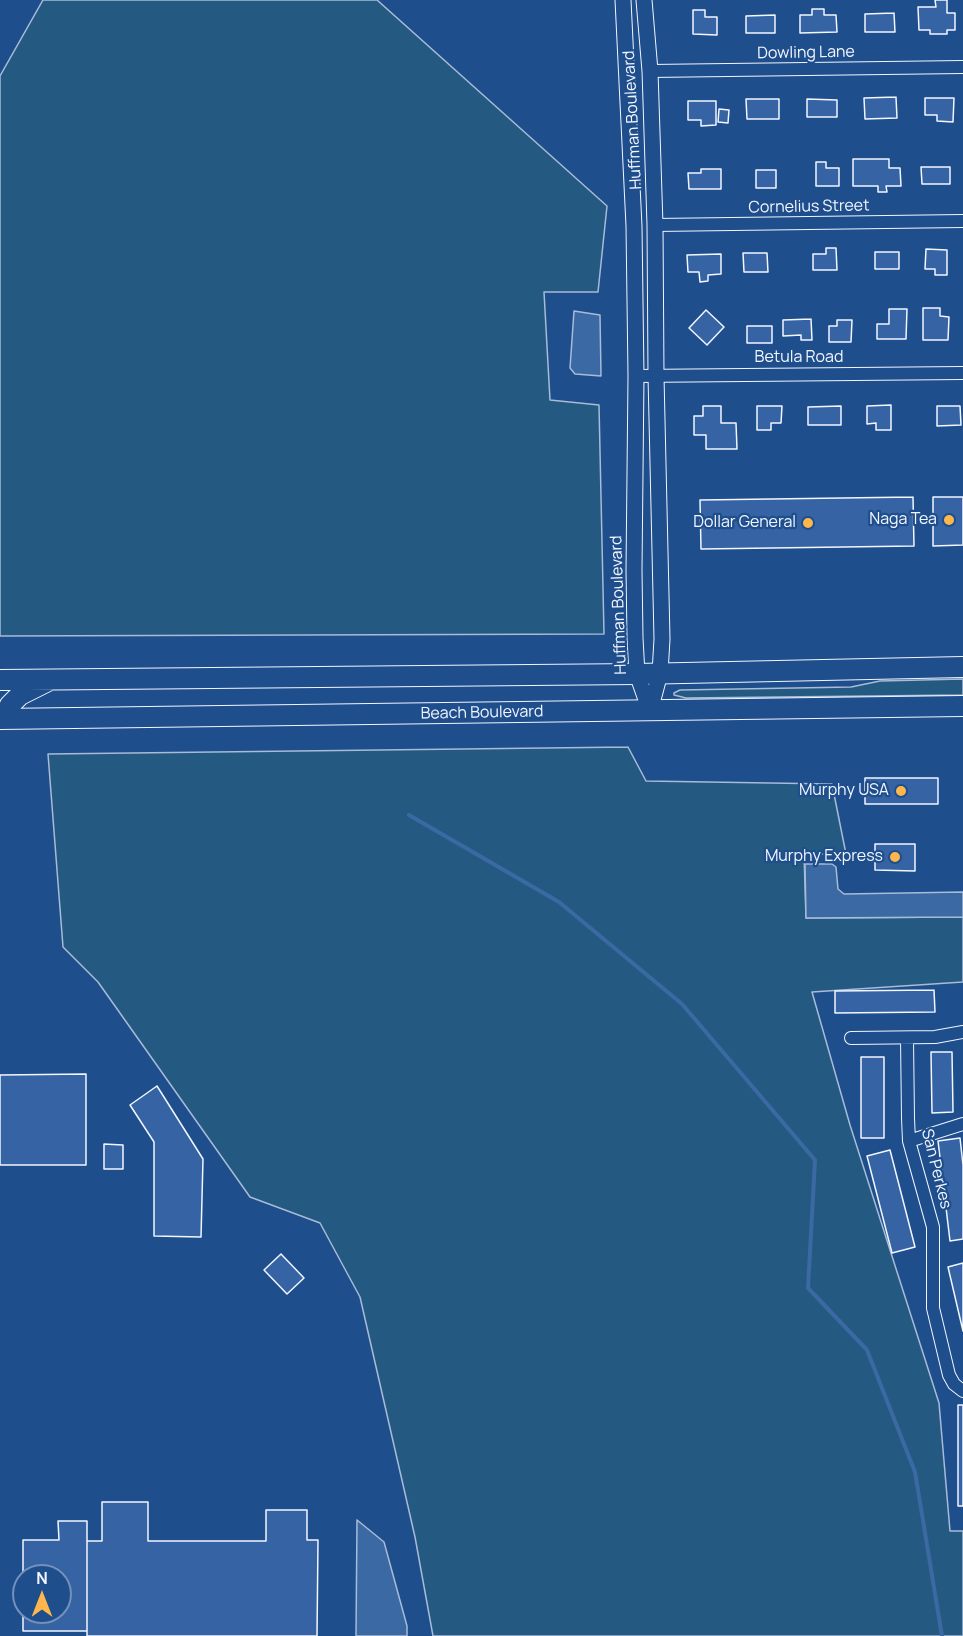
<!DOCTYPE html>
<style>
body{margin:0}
#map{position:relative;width:963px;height:1636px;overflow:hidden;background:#1f4e8c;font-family:Manrope,sans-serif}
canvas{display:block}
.north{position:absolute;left:12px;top:1564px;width:60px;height:60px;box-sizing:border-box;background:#1f4e8c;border:2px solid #7391ba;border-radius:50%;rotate:0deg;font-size:16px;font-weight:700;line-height:24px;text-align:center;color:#f2f6ff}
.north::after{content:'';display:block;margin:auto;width:21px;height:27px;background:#ffb74d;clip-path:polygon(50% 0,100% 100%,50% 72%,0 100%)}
</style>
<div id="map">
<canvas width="963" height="1636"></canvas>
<div class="north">N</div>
</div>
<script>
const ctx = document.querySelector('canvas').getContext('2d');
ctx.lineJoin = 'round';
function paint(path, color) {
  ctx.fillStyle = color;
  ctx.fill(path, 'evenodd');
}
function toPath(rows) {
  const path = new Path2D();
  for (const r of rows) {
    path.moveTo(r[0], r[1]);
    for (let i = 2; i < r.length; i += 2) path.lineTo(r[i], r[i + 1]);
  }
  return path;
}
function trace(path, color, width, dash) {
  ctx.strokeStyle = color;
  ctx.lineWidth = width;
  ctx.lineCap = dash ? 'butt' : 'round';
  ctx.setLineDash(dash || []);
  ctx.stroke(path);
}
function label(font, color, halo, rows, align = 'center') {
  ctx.font = font + ' Manrope,sans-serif';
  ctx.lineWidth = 4.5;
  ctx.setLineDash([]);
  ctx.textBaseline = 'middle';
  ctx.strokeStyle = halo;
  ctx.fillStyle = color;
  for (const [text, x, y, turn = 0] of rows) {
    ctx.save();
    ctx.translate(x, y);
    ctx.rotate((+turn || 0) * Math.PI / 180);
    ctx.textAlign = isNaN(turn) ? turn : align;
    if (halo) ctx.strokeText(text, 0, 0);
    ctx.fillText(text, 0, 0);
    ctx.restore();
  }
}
const green = toPath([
 [43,0,377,0,607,206,598,292,544,292,550,400,599,405,604,634,0,636,0,76,43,0],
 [963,679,963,695,686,698,674,695,674,693,680,690,851,687,880,681,963,679],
 [628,747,646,781,832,784,846,854,804,854,806,918,963,917,963,982,812,992,850,1125,939,1403,950,1531,963,1531,963,1636,433,1636,415,1537,360,1297,320,1223,250,1197,98,982,63,947,48,754,628,747]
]);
const water = toPath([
 [574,311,600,315,601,376,575,374,570,368,574,311],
 [832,864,836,867,838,889,844,894,963,892,963,917,806,918,805,864,832,864],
 [357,1520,384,1542,407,1626,407,1636,356,1636,357,1520]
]);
const stream = toPath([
 [409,815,559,902,682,1004,815,1160,808,1288,867,1350,915,1472,942,1636]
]);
const building = toPath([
 [935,0,947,0,947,13,955,13,955,30,947,30,947,34,930,34,930,30,919,30,918,7,936,7,935,0],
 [812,9,824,9,824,15,836,15,837,32,800,33,800,15,812,15,812,9],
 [693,10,705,10,705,17,717,17,717,35,693,34,693,10],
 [894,13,895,32,865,32,865,14,894,13],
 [775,15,775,33,746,33,746,16,775,15],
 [896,97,897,118,865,119,864,98,896,97],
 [925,98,954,98,953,122,937,121,937,115,925,115,925,98],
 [746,99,779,99,779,119,747,119,746,99],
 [807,99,837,100,837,117,807,117,807,99],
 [688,101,716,101,716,125,701,126,701,120,688,120,688,101],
 [719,109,729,110,728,123,718,122,719,109],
 [853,159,889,159,889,168,900,168,901,186,886,186,887,192,878,192,878,186,853,186,853,159],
 [816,162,826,162,826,168,839,168,839,186,816,186,816,162],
 [921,167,950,167,950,184,922,184,921,167],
 [701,169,721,169,721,189,689,189,688,173,701,173,701,169],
 [756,170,776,170,776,188,756,188,756,170],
 [826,248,836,248,837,270,813,270,813,254,826,254,826,248],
 [926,249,947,250,947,275,935,275,935,269,925,269,926,249],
 [875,252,899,252,899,269,875,269,875,252],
 [743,253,767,253,768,272,744,272,743,253],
 [721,254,721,274,708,275,708,281,700,282,699,272,688,272,687,255,721,254],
 [923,308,940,308,940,316,949,317,948,340,923,340,923,308],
 [889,309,907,309,906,339,877,339,877,324,889,324,889,309],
 [706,310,724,327,707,345,689,328,706,310],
 [811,319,812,340,801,340,801,335,783,336,783,320,811,319],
 [837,320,852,320,851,342,829,342,829,326,837,326,837,320],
 [747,326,772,326,772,343,747,343,747,326],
 [891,405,891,430,876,430,876,423,867,424,867,406,891,405],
 [703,406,721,406,721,423,736,423,737,449,706,449,706,435,694,435,694,416,703,416,703,406],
 [757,406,782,406,781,423,771,423,771,430,757,430,757,406],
 [841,406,841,425,808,425,808,407,841,406],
 [937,406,960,406,961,425,937,426,937,406],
 [913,497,914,546,701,549,700,500,913,497],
 [933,497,963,497,963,545,933,546,933,497],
 [865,778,938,778,938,804,865,804,865,778],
 [875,844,915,844,915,871,875,870,875,844],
 [934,990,935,1012,835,1013,835,991,934,990],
 [931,1052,952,1052,953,1112,932,1113,931,1052],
 [861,1057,884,1057,884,1138,861,1138,861,1057],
 [86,1074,86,1165,0,1165,0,1075,86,1074],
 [157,1086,203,1159,201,1237,154,1236,154,1142,130,1105,157,1086],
 [960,1138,963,1165,963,1239,950,1241,938,1141,960,1138],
 [104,1144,123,1145,123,1169,104,1169,104,1144],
 [890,1150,915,1247,892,1253,867,1156,890,1150],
 [281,1254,304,1278,287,1294,264,1270,281,1254],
 [963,1263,963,1331,948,1267,963,1263],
 [958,1405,963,1405,963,1506,958,1506,958,1405],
 [102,1502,148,1502,148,1541,266,1541,266,1510,307,1510,307,1540,318,1540,317,1636,87,1636,87,1541,102,1541,102,1502],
 [58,1521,87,1521,87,1631,23,1631,23,1540,59,1540,58,1521],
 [24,1576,60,1576,60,1612,24,1612,24,1576]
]);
const minor = toPath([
 [650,71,963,67],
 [655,225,963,221],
 [636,376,963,373],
 [851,1038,935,1037,963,1032],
 [907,1039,908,1118,909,1141,933,1227,933,1308,949,1375,954,1384,963,1391],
 [909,1141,963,1124]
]);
const tertiary = toPath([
 [623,0,634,226,636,376,634,570,635,638,637,674,650,711],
 [644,0,650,71,655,225,656,376,662,639,660,673,650,711]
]);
const trunk = toPath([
 [0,680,637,674,963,667],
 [0,719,963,706],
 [3,719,10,705,20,695,46,682]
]);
const markers = [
 [949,520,6,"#ffb74d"],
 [808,523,6,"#ffb74d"],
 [901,791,6,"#ffb74d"],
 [895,857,6,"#ffb74d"]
];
const streetNames = [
 ["Dowling Lane",806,53,-1],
 ["Huffman Boulevard",633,120,-93],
 ["Cornelius Street",809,207,-1],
 ["Betula Road",799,358],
 ["Huffman Boulevard",619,605,-92],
 ["Beach Boulevard",482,713,-1],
 ["San Perkes",936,1169,76]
];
const poiNames = [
 ["Naga Tea",937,520],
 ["Dollar General",796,523],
 ["Murphy USA",889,791],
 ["Murphy Express",883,857]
];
paint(green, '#245a82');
trace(green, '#a8bbd7', 1.5);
paint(water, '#3b69a3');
trace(water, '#a8bbd7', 1.5);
trace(stream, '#3b69a3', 4);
paint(building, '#3563a3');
trace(building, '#f2f6ff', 1.5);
trace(minor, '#f2f6ff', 14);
trace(tertiary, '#f2f6ff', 17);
trace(trunk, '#f2f6ff', 22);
trace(minor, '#1f4e8c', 12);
trace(tertiary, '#1f4e8c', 15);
trace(trunk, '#1f4e8c', 20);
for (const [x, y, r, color] of markers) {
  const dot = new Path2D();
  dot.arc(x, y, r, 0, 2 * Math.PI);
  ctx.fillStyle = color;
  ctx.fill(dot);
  trace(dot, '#1f4e8c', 2);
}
label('16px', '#f2f6ff', '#1f4e8c', streetNames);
label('16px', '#f2f6ff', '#1f4e8c', poiNames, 'right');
</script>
